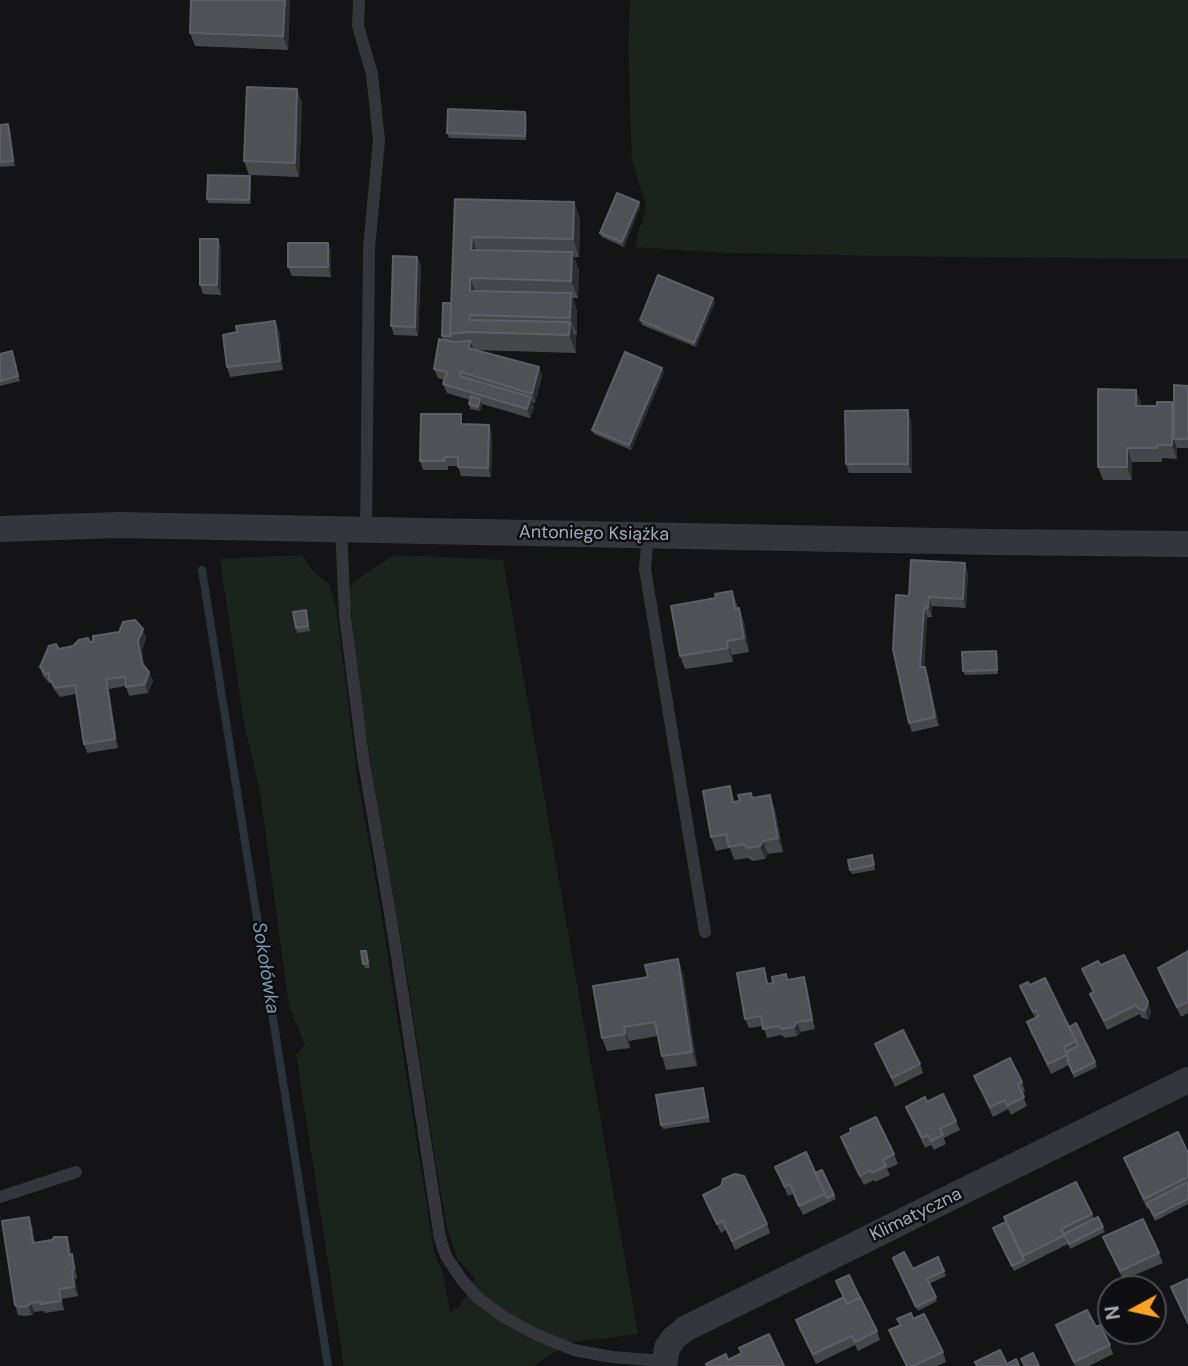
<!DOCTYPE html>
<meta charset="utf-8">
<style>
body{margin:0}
#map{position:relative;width:1188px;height:1366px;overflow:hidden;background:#141416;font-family:"DM Sans",sans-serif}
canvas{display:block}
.north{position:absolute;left:1097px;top:1275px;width:70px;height:70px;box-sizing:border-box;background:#0f0f11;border:2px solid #4b4d53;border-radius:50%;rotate:262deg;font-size:19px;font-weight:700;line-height:28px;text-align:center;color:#a4abb7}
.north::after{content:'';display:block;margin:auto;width:24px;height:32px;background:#ffa422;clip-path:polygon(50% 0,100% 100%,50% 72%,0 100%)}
</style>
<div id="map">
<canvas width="1188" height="1366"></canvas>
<div class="north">N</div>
</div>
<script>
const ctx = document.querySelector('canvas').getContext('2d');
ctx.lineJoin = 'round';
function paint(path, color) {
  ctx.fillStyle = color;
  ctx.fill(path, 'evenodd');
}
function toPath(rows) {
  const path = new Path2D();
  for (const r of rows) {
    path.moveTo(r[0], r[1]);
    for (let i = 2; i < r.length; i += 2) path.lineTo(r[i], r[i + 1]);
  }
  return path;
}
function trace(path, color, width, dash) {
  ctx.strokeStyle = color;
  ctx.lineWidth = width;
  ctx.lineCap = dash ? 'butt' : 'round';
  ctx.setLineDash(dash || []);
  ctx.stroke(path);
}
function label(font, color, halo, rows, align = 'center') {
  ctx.font = font + ' "DM Sans",sans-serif';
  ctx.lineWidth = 5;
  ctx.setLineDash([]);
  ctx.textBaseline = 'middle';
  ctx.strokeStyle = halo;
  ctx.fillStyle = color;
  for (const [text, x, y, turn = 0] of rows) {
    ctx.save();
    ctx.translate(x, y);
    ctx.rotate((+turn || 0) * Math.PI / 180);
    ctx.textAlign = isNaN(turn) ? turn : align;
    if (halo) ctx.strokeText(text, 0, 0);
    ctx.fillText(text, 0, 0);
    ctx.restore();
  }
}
const green = toPath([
 [630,0,1188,0,1188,259,879,256,726,253,635,247,646,206,632,161,628,42],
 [302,555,312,570,329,584,336,607,357,775,379,900,434,1252,443,1273,450,1313,460,1306,475,1278,458,1260,448,1232,439,1183,404,956,380,822,360,693,350,598,352,584,370,570,395,555,503,560,638,1334,568,1343,534,1366,344,1366,296,1054,305,1045,289,1006,260,792,244,723,220,559]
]);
const stream = toPath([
 [202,570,328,1366]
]);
const lane = toPath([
 [359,0,358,26,372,74,379,140,369,249,366,529],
 [341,528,345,616,363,757,393,931,440,1238,446,1256,462,1280,478,1298,504,1317,535,1334,574,1350,612,1357,664,1361],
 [648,535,645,569,705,932],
 [0,1197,76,1172]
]);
const street = toPath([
 [0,529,118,525,992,542,1188,544],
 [664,1366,667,1348,674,1338,685,1329,1188,1080]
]);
const wall = toPath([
 [290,0,288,50,195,46,190,33],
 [302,102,299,177,249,175,244,161],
 [525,112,527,116,526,140,449,138,447,133],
 [8,124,10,129,15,166,0,167,0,125],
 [251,180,251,204,208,203,207,199],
 [455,199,574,202,580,219,579,257,574,257,579,270,578,298,573,298,577,311,577,335,575,335,576,340,576,353,475,350,539,367,542,376,535,403,532,402,534,407,530,418,482,404,480,411,470,409,469,404,470,400,447,393,443,384,444,380,438,378,434,369,443,340,442,336,451,303],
 [639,202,640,207,624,247,602,237,600,233],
 [218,239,221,248,221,295,203,294,200,285],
 [328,243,331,252,331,277,292,276,288,267],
 [417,257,421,266,418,336,394,335,391,326],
 [713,298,715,302,696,347,642,325,640,320],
 [279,330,283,370,230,377,227,367,237,332],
 [12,351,20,381,0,386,0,354],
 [664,372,631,450,594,434,592,430],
 [1188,386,1188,448,1177,448,1177,459,1162,458,1162,462,1132,462,1132,480,1103,480,1098,467,1141,403,1141,406,1174,407],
 [911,420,912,473,849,473,846,464],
 [464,424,489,425,492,434,491,477,461,476,458,466,448,466,448,470,423,470,420,461],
 [968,572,966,608,932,606,932,617,927,617,924,667,928,676,939,726,912,732,909,723,909,596],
 [732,591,738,608,739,608,744,622,749,652,732,655,733,662,685,669,680,656,716,598],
 [306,610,310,631,297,633,296,628],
 [146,638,142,650,144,666,149,672,153,681,148,693,129,696,126,686,109,689,118,748,87,753,84,744,76,694,60,697,53,688,51,683,49,683,43,676,40,667,59,649,90,642],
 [998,655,998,674,965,675,963,671],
 [751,793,753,798,775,809,783,852,768,854,765,859,753,861,748,858,734,860,730,848,716,851,711,837,735,802,740,801],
 [873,859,875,870,852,874,850,870],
 [366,951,370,968,365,968,363,964],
 [1188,951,1188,1013,1181,1017,1161,977,1158,968],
 [1101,965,1148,1002,1151,1012,1148,1020,1141,1017,1140,1014,1107,1030,1094,1003,1090,994,1093,992,1082,969],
 [683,973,697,1066,666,1070,662,1056,658,1036,629,1041,630,1048,607,1051,602,1038],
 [767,977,768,984,788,980,807,986,815,1029,801,1032,797,1036,785,1038,781,1035,767,1038,763,1026,749,1028,745,1019],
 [1030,985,1069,1027,1095,1062,1097,1067,1074,1078,1069,1065,1051,1074,1030,1031,1027,1022,1035,1018,1020,986],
 [875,1044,920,1064,923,1073,895,1087],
 [974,1076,1022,1082,1025,1091,1022,1093,1027,1106,1011,1115,1008,1109,993,1117],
 [703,1088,710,1122,663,1129,661,1125],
 [927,1102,956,1121,960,1130,944,1138,946,1144,934,1150,931,1145,925,1148,906,1107],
 [841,1137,894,1154,898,1164,887,1169,890,1175,875,1182,874,1180,864,1185,844,1146],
 [1188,1153,1188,1204,1155,1221,1149,1208,1147,1209,1124,1158],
 [775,1167,815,1173,834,1195,836,1199,803,1215,793,1194,788,1196],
 [703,1195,767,1224,770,1233,735,1250,726,1230,721,1233],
 [1092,1214,1094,1219,1098,1217,1105,1232,1070,1249,1068,1244,1014,1271,993,1228],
 [29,1217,32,1226,35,1243,67,1237,70,1247,71,1255,75,1264,77,1279,75,1279,78,1296,62,1299,64,1310,45,1313,44,1311,34,1312,32,1315,25,1316,18,1315,15,1305],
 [1103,1237,1159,1253,1163,1263,1123,1280],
 [938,1257,946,1276,929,1284,937,1301,918,1311,894,1262,913,1269],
 [897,1319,913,1319,943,1352,946,1362,937,1366,906,1366,893,1340,889,1330,900,1325],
 [796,1320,877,1331,880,1340,858,1351,855,1345,816,1364,799,1329],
 [1056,1325,1096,1327,1110,1345,1113,1354,1089,1366,1075,1366]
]);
const shadedWall = toPath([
 [285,0,290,0,288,50,283,36],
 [297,89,302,102,299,177,295,163],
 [525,112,527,116,526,140,525,136],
 [8,124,10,129,15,166,13,161],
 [250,176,251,180,251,204,249,200],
 [574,202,580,219,579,257,573,239],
 [639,202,640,207,624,247,622,242],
 [472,237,478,255,471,250],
 [218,239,221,248,221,295,217,285],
 [328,243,331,252,331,277,328,267],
 [572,252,579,270,578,298,571,281],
 [417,257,421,266,418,336,415,327],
 [470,278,477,296,470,291],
 [571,293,577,311,577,335,570,318],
 [713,298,715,302,696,347,694,343],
 [275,321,279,330,283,370,280,361],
 [570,322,576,340,576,353,569,335],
 [471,341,474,350,468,348],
 [539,367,542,376,535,403,532,394],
 [662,368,664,372,631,450,629,445],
 [1136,390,1141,403,1141,419,1136,406],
 [531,397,534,407,530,418,527,409],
 [480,399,482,404,480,411,478,407],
 [1172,402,1177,415,1174,439,1177,448,1177,459,1172,445],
 [908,410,911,420,912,473,908,464],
 [489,425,492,434,491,477,488,468],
 [1127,448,1132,462,1132,480,1127,467],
 [965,563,968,572,966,608,963,599],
 [929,597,932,606,932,617,928,608],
 [739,608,744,622,749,652,744,638],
 [924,608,927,617,924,677,920,667],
 [143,629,146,638,142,650,145,672,142,663,138,641],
 [727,641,732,655,733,662,728,648],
 [996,651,998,655,998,674,997,670],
 [925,667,928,676,939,726,935,717],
 [149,672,153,681,148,693,145,684],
 [106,679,109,689,118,748,115,739],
 [770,795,775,809,783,852,778,838],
 [763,841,768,854,765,859,760,846],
 [678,959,683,973,697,1066,692,1052],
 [804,977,807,986,815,1029,812,1020],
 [1148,1002,1151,1012,1148,1020,1145,1011],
 [797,1022,801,1032,797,1036,794,1027],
 [624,1027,629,1041,630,1048,625,1034],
 [29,1217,32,1226,36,1253,33,1243],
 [67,1237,70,1247,73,1264,69,1255],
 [72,1254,75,1264,77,1279,74,1269],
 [72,1270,75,1279,78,1296,74,1287],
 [59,1289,62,1299,64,1310,61,1301],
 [31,1303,34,1312,32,1315,28,1306]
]);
const building = toPath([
 [191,0,285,0,283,36,190,33,191,0],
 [247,87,297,89,295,163,244,161,247,87],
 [448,109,525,112,525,136,447,133,448,109],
 [8,124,13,161,0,162,0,125,8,124],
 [208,175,250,176,249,200,207,199,208,175],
 [617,193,639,202,622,242,600,233,617,193],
 [455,199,574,202,573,239,472,237,471,250,572,252,571,281,470,278,470,291,571,293,570,318,470,315,469,320,570,322,569,335,468,332,450,334,455,199],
 [200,239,218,239,217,285,200,285,200,239],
 [288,243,328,243,328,267,288,267,288,243],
 [393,256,417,257,415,327,391,326,393,256],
 [658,275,713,298,694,343,640,320,658,275],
 [443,303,451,303,450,334,451,336,442,336,443,303],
 [275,321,280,361,227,367,223,335,237,332,236,326,275,321],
 [439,339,453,342,471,341,468,348,539,367,532,394,461,372,460,376,531,397,527,409,443,384,447,372,434,369,439,339],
 [12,351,18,376,0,381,0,354,12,351],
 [625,352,662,368,629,445,592,430,625,352],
 [1174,385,1188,386,1188,439,1174,439,1174,385],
 [1098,389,1136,390,1136,406,1157,406,1157,402,1172,402,1172,445,1157,445,1157,448,1127,448,1127,467,1098,467,1098,389],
 [471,396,480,399,478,407,469,404,471,396],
 [908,410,908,464,846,464,845,411,908,410],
 [421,414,461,414,461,424,489,425,488,468,458,467,458,457,445,457,444,461,420,461,421,414],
 [911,560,965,563,963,599,929,597,928,608,924,608,920,667,925,667,935,717,909,723,893,649,896,595,909,596,911,560],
 [732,591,735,609,739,608,744,638,727,641,728,648,680,656,671,606,716,598,715,594,732,591],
 [306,610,308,626,296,628,293,612,306,610],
 [135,620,143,629,138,641,142,663,149,672,145,684,126,687,125,677,106,679,115,739,84,744,75,685,56,688,49,679,49,673,45,674,40,667,49,646,56,644,59,649,73,646,79,640,88,638,90,642,93,642,93,636,119,632,123,622,135,620],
 [996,651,997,670,963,671,962,652,996,651],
 [730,786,733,802,740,801,738,795,751,793,752,798,770,795,778,838,763,841,760,846,748,848,743,844,729,847,726,834,711,837,703,791,730,786],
 [872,855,874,865,850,870,848,860,872,855],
 [361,951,366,951,368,963,363,964,361,951],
 [1188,951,1188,1002,1177,1007,1158,968,1188,951],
 [1124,955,1148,1002,1145,1011,1138,1008,1136,1005,1104,1021,1090,994,1094,992,1082,969,1098,961,1101,965,1124,955],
 [678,959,692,1052,662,1056,655,1022,624,1027,625,1034,602,1038,593,986,648,977,645,965,678,959],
 [764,968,767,984,773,983,772,977,786,974,787,980,804,977,812,1020,797,1022,794,1027,782,1029,778,1026,763,1029,761,1016,745,1019,737,973,764,968],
 [1045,978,1076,1041,1064,1047,1067,1055,1048,1064,1027,1022,1039,1016,1036,1010,1033,1012,1020,986,1028,982,1030,985,1045,978],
 [1076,1023,1095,1062,1073,1073,1067,1060,1069,1060,1066,1052,1078,1046,1069,1027,1076,1023],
 [903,1030,920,1064,892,1078,875,1044,903,1030],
 [1010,1058,1022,1082,1018,1084,1024,1097,1007,1106,1005,1100,990,1107,974,1076,1010,1058],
 [703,1088,708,1117,661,1125,656,1095,703,1088],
 [943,1094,956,1121,940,1129,943,1135,931,1141,928,1135,922,1138,906,1107,925,1097,927,1102,943,1094],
 [876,1117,894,1154,883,1160,886,1166,872,1173,870,1170,860,1176,841,1137,851,1132,850,1129,876,1117],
 [1178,1132,1188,1153,1188,1177,1144,1199,1124,1158,1178,1132],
 [806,1152,825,1194,799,1206,790,1184,785,1187,775,1167,806,1152],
 [822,1170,834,1195,827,1198,815,1173,822,1170],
 [735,1174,744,1176,767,1224,732,1241,723,1221,717,1224,703,1195,721,1186,723,1179,735,1174],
 [1076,1182,1092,1214,1061,1229,1065,1235,1023,1256,1004,1217,1076,1182],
 [1188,1182,1188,1199,1154,1216,1147,1203,1188,1182],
 [29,1217,33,1243,52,1240,54,1237,67,1237,69,1255,72,1254,74,1269,72,1270,74,1287,59,1289,61,1301,41,1304,41,1302,31,1303,28,1306,21,1307,15,1305,2,1221,29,1217],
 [1098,1217,1103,1227,1069,1244,1064,1234,1098,1217],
 [1143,1219,1159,1253,1120,1271,1103,1237,1143,1219],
 [1006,1222,1024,1260,1012,1266,993,1228,1006,1222],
 [904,1252,913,1269,938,1257,944,1271,927,1279,936,1297,916,1307,893,1258,904,1252],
 [849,1275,860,1298,847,1304,836,1281,849,1275],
 [1188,1279,1188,1323,1171,1287,1188,1279],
 [844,1297,847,1304,860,1297,877,1331,855,1342,852,1336,813,1354,796,1320,844,1297],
 [1087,1310,1096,1327,1100,1325,1110,1345,1074,1362,1056,1325,1087,1310],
 [911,1313,913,1319,924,1314,943,1352,913,1366,907,1366,889,1330,901,1325,897,1319,911,1313],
 [769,1334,784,1366,707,1366,706,1364,726,1354,728,1360,742,1353,739,1348,769,1334],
 [1000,1350,1007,1364,1016,1359,1019,1366,977,1366,975,1362,1000,1350],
 [1033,1353,1039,1366,1025,1366,1021,1359,1033,1353]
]);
const streetNames = [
 ["Antoniego Książka",594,534,1],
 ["Klimatyczna",916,1215,-26]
];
const waterNames = [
 ["Sokołówka",265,968,81]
];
paint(green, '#1b241c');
trace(stream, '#29343a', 8);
trace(lane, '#34363b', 12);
trace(street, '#34363b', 26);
paint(wall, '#45474b');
paint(shadedWall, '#2d2e31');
paint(building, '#4f5157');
trace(building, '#5d5f66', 2);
label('18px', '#a4abb7', '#0f0f11', streetNames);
label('italic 19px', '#789db5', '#0f0f11', waterNames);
</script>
